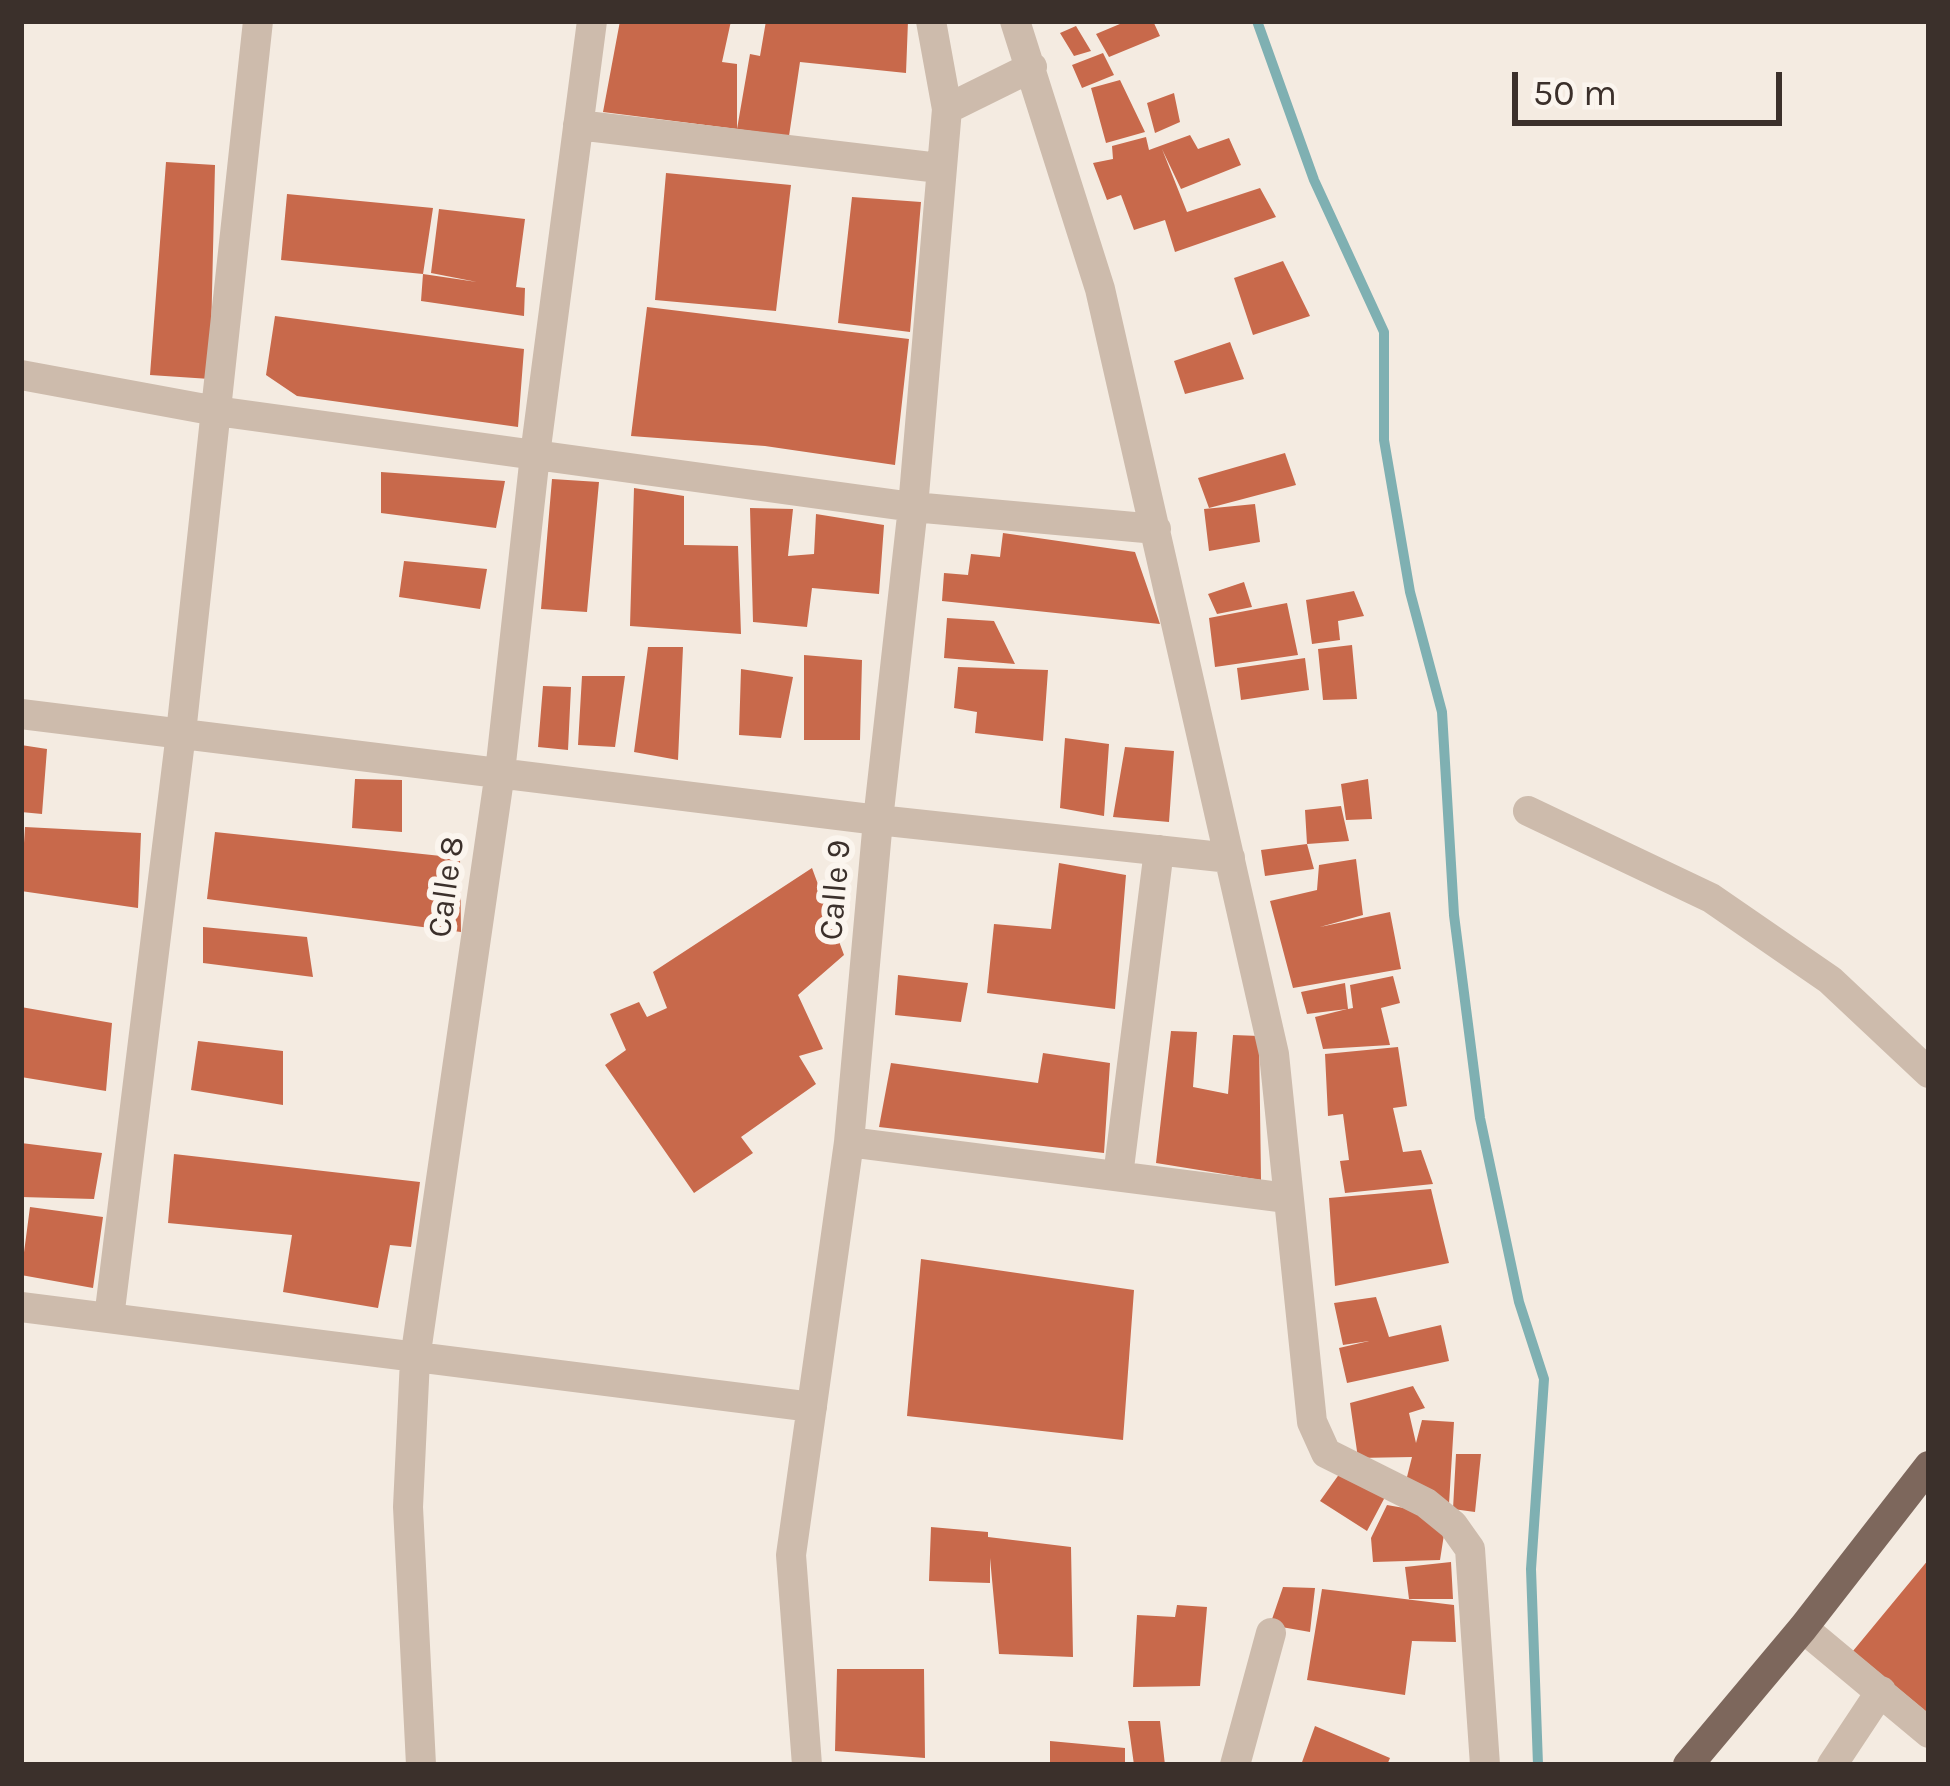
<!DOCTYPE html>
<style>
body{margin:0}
#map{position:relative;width:1950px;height:1786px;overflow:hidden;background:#f4ebe1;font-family:Karla,sans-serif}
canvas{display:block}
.frame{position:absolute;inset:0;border:24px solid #3b302b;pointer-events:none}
.scale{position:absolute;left:1512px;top:72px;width:270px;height:54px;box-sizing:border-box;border:6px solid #3b302b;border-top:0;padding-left:15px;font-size:36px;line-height:42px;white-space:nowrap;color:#3b302b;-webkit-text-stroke:9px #fbf5ee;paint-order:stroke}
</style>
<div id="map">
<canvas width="1950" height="1786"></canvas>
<div class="frame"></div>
<div class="scale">50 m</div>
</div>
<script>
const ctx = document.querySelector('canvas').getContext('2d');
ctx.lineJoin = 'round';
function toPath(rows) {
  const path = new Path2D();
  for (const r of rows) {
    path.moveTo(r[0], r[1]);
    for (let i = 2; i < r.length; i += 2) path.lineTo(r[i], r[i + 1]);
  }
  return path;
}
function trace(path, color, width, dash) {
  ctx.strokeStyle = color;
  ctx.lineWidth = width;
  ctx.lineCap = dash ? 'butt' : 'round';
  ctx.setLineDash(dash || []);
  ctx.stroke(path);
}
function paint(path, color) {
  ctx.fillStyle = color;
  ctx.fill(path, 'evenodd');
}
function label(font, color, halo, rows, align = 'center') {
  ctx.font = font + ' Karla,sans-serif';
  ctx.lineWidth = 12;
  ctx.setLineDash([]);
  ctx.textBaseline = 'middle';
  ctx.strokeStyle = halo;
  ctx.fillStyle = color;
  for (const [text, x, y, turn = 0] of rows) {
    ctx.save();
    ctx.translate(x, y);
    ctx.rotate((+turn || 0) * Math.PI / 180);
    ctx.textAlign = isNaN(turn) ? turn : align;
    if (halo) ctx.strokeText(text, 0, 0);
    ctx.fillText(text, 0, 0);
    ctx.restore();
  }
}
const stream = toPath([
 [1257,21,1314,180,1384,332,1384,440,1410,592,1442,712,1454,915,1480,1118,1519,1302,1544,1379,1531,1569,1538,1765]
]);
const building = toPath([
 [620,21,731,21,722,62,737,64,737,129,603,112],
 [766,21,908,21,906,73,800,62,789,136,737,129,750,54,760,56],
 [1127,21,1153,21,1160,36,1109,57,1096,34],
 [1076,26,1091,51,1074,56,1060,33],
 [1103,53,1114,75,1082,88,1072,65],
 [1120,80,1145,132,1106,143,1091,88],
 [1174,93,1180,122,1155,133,1147,103],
 [1190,135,1198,149,1229,138,1241,165,1181,189,1162,149,1187,212,1260,188,1276,217,1175,252,1165,220,1134,230,1121,195,1107,200,1093,163,1113,159,1112,146,1146,137,1149,150],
 [166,162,215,165,210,379,150,375],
 [666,173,791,185,776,311,655,300],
 [287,194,433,208,423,274,281,260],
 [852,197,921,202,910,332,838,323],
 [439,209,525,219,516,287,525,288,524,316,421,301,423,274,477,282,431,273],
 [1283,261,1310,316,1253,335,1234,278],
 [647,307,909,339,895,465,765,446,631,436],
 [275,316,524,349,518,427,297,396,266,375],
 [1230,342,1244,379,1185,394,1174,361],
 [1285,453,1296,485,1209,508,1198,478],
 [381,472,505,481,496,528,381,513],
 [552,479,599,482,587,612,541,609],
 [634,488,684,496,684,545,738,546,741,634,630,626],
 [1255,504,1260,542,1209,551,1204,509],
 [750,508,793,509,788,556,814,554,816,514,884,525,879,594,812,588,807,627,753,622],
 [1003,533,1135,552,1160,624,942,601,944,573,968,575,971,554,1000,557],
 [404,561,487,569,480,609,399,597],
 [1244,582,1252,607,1217,614,1208,594],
 [1354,591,1364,616,1338,621,1340,640,1312,644,1306,600],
 [1287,603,1298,655,1215,667,1209,618],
 [947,618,994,621,1015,664,944,658],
 [1352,645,1357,699,1323,700,1318,649],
 [648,647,683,647,678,760,634,752],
 [804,655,862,660,860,740,804,740],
 [1305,658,1309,690,1241,700,1237,668],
 [958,667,1048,670,1043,741,975,733,977,712,954,708],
 [741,669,793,677,781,738,739,735],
 [582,676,625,676,615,747,578,745],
 [543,686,571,687,568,750,538,747],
 [1065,738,1109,744,1104,816,1060,808],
 [21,745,47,749,42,814,21,812],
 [1125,747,1174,751,1169,822,1113,817],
 [355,779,402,780,402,832,352,828],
 [1368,779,1372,819,1346,820,1341,784],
 [1341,806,1349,841,1307,844,1305,810],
 [25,827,141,833,138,908,21,891],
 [215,832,460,858,461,932,207,899],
 [1307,844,1314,869,1265,876,1261,850],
 [1356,859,1363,915,1320,927,1390,912,1401,969,1293,988,1270,901,1317,890,1319,865],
 [1059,863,1126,875,1115,1009,987,993,994,924,1051,929],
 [812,868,844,955,798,995,823,1049,799,1056,816,1084,741,1137,753,1153,694,1193,605,1065,626,1050,610,1014,639,1002,647,1017,667,1008,653,972],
 [203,927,307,937,313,977,203,963],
 [898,975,968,983,961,1022,895,1015],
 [1393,976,1400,1003,1381,1008,1390,1045,1323,1049,1315,1017,1347,1009,1307,1014,1301,992,1345,983,1348,1009,1353,1008,1350,985],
 [21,1007,112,1023,106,1091,21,1077],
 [1171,1031,1197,1032,1193,1087,1228,1094,1233,1035,1259,1036,1261,1180,1156,1163],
 [198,1041,283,1051,283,1105,191,1090],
 [1398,1047,1407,1106,1393,1108,1403,1152,1421,1150,1433,1184,1345,1193,1340,1161,1349,1160,1343,1114,1328,1116,1325,1054],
 [1043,1053,1110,1063,1104,1153,879,1127,891,1063,1038,1083],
 [21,1143,102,1153,94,1199,21,1197],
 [174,1154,420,1182,411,1247,390,1245,378,1308,283,1292,292,1235,168,1223],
 [1431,1189,1449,1263,1335,1286,1329,1198],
 [30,1207,103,1217,93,1288,21,1275],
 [921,1259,1134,1290,1123,1440,907,1416],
 [1376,1297,1389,1337,1441,1325,1449,1361,1347,1383,1339,1348,1369,1341,1343,1345,1334,1303],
 [1413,1386,1425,1408,1409,1413,1416,1443,1422,1420,1454,1422,1449,1504,1404,1489,1412,1457,1358,1458,1350,1403],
 [1456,1454,1481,1454,1475,1512,1453,1509],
 [1340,1473,1385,1497,1367,1531,1320,1501],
 [1387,1505,1438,1514,1445,1528,1440,1560,1373,1562,1371,1538],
 [931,1527,988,1532,988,1537,1071,1547,1073,1657,999,1654,990,1558,990,1583,929,1581],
 [1929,1559,1929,1714,1853,1651],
 [1451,1562,1453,1599,1409,1599,1405,1567],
 [1283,1587,1315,1588,1310,1632,1270,1625],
 [1322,1589,1454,1605,1456,1642,1412,1641,1405,1695,1307,1680],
 [1177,1605,1207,1607,1200,1686,1133,1687,1137,1615,1175,1617],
 [837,1669,924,1669,925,1758,835,1751],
 [1128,1721,1160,1721,1165,1765,1134,1765],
 [1315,1726,1390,1758,1387,1765,1301,1765],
 [1050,1741,1125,1748,1125,1765,1050,1765]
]);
const minor = toPath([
 [1015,21,1100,289,1274,1054,1312,1422,1326,1453,1426,1503,1453,1525,1470,1549,1485,1765],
 [947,109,1032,67],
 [578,125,939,168],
 [21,375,216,411,913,507,1156,529],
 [21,714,878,820,1230,858],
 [1528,811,1711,898,1830,980,1929,1073],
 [849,1142,1287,1198],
 [1118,1176,1159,850],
 [21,1307,812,1407],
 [109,1318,181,733,258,21],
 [1803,1628,1929,1733],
 [421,1765,408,1507,415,1359,500,772,535,455,592,21],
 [807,1765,791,1555,849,1142,878,820,913,507,947,109,931,21],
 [1235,1765,1271,1633],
 [1832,1765,1881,1691]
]);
const major = toPath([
 [1688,1765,1803,1628,1929,1466]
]);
const streetNames = [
 ["Calle 8",447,887,-82],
 ["Calle 9",836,890,-85]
];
trace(stream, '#7fb0b2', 10);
paint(building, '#c8694b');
trace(minor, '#cdbbac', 30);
trace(major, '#7d675c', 30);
label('33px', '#3b302b', '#fbf5ee', streetNames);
</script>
